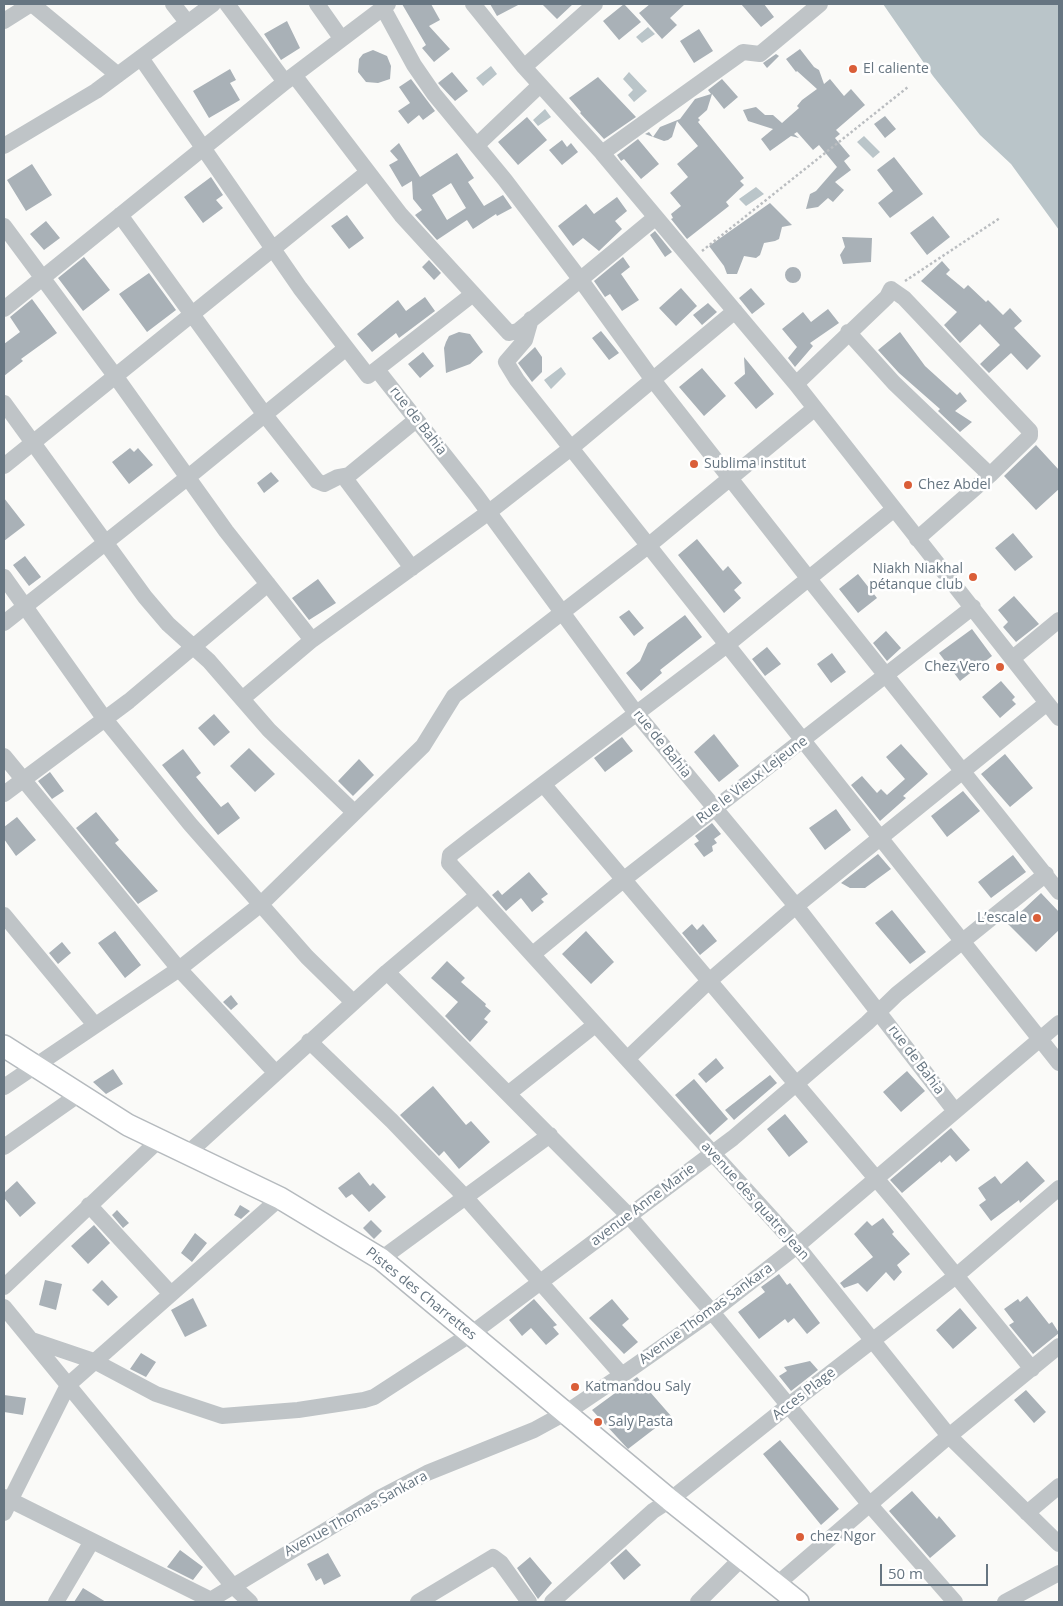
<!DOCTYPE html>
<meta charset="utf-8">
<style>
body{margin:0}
#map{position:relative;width:1063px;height:1606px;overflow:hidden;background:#fafaf8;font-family:"Open Sans",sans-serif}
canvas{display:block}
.frame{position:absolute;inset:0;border:5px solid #667581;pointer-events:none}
.scale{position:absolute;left:880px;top:1564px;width:108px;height:22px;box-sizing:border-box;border:2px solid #667581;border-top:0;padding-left:6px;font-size:15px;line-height:18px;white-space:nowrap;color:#667581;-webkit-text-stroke:4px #fff;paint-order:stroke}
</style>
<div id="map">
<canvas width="1063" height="1606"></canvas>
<div class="frame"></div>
<div class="scale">50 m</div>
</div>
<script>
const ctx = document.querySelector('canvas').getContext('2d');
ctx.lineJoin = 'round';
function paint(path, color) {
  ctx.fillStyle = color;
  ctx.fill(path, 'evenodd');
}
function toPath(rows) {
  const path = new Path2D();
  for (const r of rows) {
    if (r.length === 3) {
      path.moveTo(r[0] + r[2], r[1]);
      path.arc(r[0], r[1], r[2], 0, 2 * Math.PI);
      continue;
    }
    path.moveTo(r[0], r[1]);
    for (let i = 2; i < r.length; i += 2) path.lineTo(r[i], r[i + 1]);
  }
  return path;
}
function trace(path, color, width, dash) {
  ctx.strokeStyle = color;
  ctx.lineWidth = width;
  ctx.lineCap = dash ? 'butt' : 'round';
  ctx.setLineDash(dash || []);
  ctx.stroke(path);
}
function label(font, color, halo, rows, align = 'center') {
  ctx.font = font + ' "Open Sans",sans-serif';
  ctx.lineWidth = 5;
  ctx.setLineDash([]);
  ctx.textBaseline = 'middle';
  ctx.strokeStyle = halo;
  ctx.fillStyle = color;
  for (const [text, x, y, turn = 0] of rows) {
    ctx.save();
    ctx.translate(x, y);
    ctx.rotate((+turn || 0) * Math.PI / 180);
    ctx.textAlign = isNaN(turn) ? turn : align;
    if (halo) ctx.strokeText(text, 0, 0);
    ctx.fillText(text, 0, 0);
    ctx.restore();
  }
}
const water = toPath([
 [883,4,1059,4,1059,230,1011,164,980,135,933,76],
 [648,27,655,34,642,43,636,37],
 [491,66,497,74,483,86,476,78],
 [629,72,647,91,634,102,628,95,633,90,623,79],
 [545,109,551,117,538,126,533,120],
 [864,136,880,152,873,158,857,142],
 [756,187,764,194,746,206,739,199],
 [561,367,566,374,551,389,544,380]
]);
const building = toPath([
 [402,4,431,4,440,20,429,26,450,49,434,62,422,48,426,45],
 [490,4,520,4,497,16],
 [542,4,573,4,557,19],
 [624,4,641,22,619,40,603,21],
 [650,4,685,4,670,18,677,25,662,39,639,13],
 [741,4,764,4,774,17,761,27],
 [287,21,300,48,281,60,264,34],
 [699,29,713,51,694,63,680,41],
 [800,49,814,67,819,70,824,84,830,79,844,96,851,89,865,105,836,130,840,134,835,138,850,156,844,161,851,170,835,182,844,190,833,202,828,198,818,207,806,209,810,194,816,191,837,167,819,145,813,150,797,132,794,134,799,138,791,136,770,151,761,139,773,129,748,121,743,110,756,107,765,115,773,115,782,123,799,108,797,106,802,100,817,89,797,71,796,72,786,59],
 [373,50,387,56,391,66,390,79,378,83,366,82,358,72,359,59,363,54],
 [776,54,779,56,767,68,763,63],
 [230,69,236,80,230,83,240,100,209,118,193,91],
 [452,72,468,91,455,101,438,83],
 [598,77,636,117,604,139,580,113,581,112,569,98],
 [411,79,435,111,423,120,419,115,408,124,398,111,410,103,399,87],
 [722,79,738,97,724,109,712,94,707,110,698,118,700,120,698,122,744,178,740,181,744,185,726,202,729,206,687,239,671,219,673,218,671,214,681,206,670,193,688,177,677,164,698,146,677,121,672,137,668,140,664,141,645,134,649,132,653,137,660,127,680,119,695,99,711,94,708,90],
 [885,116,896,129,885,138,874,124],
 [527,117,547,140,518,165,498,142],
 [638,139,659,164,641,179,624,159,621,161,617,155],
 [562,140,567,147,571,143,578,152,562,165,549,150],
 [399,143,420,177,457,153,474,178,468,182,484,206,503,195,512,208,497,216,496,214,473,229,467,220,437,240,415,215,422,210,413,199,412,181,402,187,389,165,398,160,390,151],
 [451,183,466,208,447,220,432,195],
 [894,157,923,194,890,218,878,203,893,191,877,170],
 [32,164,52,195,26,211,7,180],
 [211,177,223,195,216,200,223,208,203,223,184,197],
 [617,197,627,211,615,221,622,229,599,251,583,238,573,246,558,226,586,204,594,214],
 [770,203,792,225,782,227,779,239,775,241,764,243,760,255,756,258,744,256,737,274,727,274,724,266,709,246],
 [347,215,364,238,349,249,331,226],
 [933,216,950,237,927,255,910,233],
 [46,221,60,238,44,250,30,234],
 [655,231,672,252,665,257,650,235],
 [842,237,872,238,871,262,843,264,840,255,845,247],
 [84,257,110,290,83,311,58,278],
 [623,257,630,267,621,274,639,300,622,311,610,294,605,297,594,281],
 [429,260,441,273,434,280,422,267],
 [942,261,950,270,946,274,964,289,968,285,986,302,988,300,1003,315,1010,308,1022,321,1014,328,1041,356,1027,370,1011,353,989,373,980,364,1000,345,980,324,960,343,944,325,957,312,921,281],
 [793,275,8],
 [149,273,176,310,147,332,119,294],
 [681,288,697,306,676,326,659,308],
 [751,288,765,304,752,314,739,298],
 [425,297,435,311,399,338,396,333,372,352,357,334,398,300,406,311],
 [32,299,57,333,21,359,23,361,4,376,4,344,20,332,10,317],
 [708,303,717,312,702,325,693,315],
 [828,309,839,323,810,343,813,346,795,367,788,358,797,347,782,329,803,312,811,322],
 [601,331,619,353,609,360,592,338],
 [459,332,470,334,483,352,470,364,446,373,444,348,446,342,449,336],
 [900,332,925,366,957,395,960,392,967,401,955,411,972,422,960,432,938,411,940,409,899,373,878,350],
 [535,347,542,357,542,372,532,382,518,363],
 [423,352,434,366,420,378,408,364],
 [744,357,774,394,756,409,734,383,745,374],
 [702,368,726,396,704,416,679,387],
 [1036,445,1059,470,1059,489,1036,510,1004,476],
 [130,448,134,452,138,448,153,465,129,484,112,462],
 [271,472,279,481,264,493,257,483],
 [4,498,25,525,4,541],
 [1013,533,1033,557,1015,571,995,548],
 [697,539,723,571,728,566,742,583,734,590,741,598,724,613,678,555],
 [25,556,41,577,29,586,13,565],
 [858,574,877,598,858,613,839,589],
 [318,579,336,603,309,620,292,598],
 [1014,596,1039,624,1016,642,1003,627,1008,622,998,610],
 [629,610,644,628,634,636,619,617],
 [685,615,702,637,660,670,662,673,641,691,626,673,640,661,648,643],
 [972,629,992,656,960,681,939,653],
 [886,631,901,648,887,661,873,643],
 [767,647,781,664,765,676,752,659],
 [832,653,846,672,831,683,817,664],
 [1001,681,1015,697,1012,700,1016,704,1000,718,982,697],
 [214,714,230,732,214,746,198,728],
 [714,734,739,766,719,782,694,752],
 [622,737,633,751,605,772,594,758],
 [901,744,928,774,903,796,906,798,880,821,851,785,862,776,877,793,881,789,887,795,905,779,886,757],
 [249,748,275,774,255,792,230,766],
 [183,749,201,773,196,777,221,807,228,802,240,818,218,835,162,765],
 [1005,754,1033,788,1010,807,981,774],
 [359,759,374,775,353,796,338,781],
 [50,772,64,791,52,799,38,781],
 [963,791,980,811,947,837,931,816],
 [836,809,851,830,825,850,809,828],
 [96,812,119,840,115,843,158,891,138,904,76,828],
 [17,817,36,840,16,856,4,839,4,827],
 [712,823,721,834,714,839,717,843,712,846,713,851,704,857,694,844,699,841,695,836],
 [878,854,891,869,865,888,850,888,841,883],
 [1013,855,1026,872,991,898,978,882],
 [529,872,548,894,541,899,544,902,532,912,521,898,506,911,492,895,498,890,502,895],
 [1041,893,1059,912,1059,930,1036,952,1008,924],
 [892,910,926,952,910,964,875,923],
 [692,924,697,930,703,924,717,941,700,955,682,933],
 [115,931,141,965,125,978,98,943],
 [586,931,614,962,591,984,562,954],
 [62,942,71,953,58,964,49,953],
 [447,961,465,978,461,982,486,1004,485,1006,491,1011,484,1019,488,1022,470,1042,445,1016,458,1002,431,978],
 [231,995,238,1004,231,1010,223,1002],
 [716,1058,724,1068,706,1083,698,1074],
 [113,1069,123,1084,106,1094,93,1082],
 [907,1071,925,1091,901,1112,883,1092],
 [770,1075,777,1083,734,1120,725,1110],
 [694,1079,728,1119,710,1135,675,1095],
 [433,1086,466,1125,471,1121,490,1142,459,1169,444,1151,439,1156,400,1115],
 [785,1114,808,1142,789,1157,767,1129],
 [951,1128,970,1150,956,1162,950,1155,941,1163,940,1161,902,1193,890,1180],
 [1027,1161,1045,1181,1020,1203,1019,1200,991,1221,979,1205,986,1200,978,1188,995,1176,1001,1184],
 [359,1172,370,1186,373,1183,386,1197,369,1212,352,1194,346,1198,338,1188],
 [17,1181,36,1203,20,1217,4,1198,4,1193],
 [240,1205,250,1211,241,1219,234,1215],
 [117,1210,129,1223,123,1228,112,1215],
 [883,1218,894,1232,892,1234,910,1254,897,1265,902,1272,894,1281,886,1272,867,1292,858,1283,844,1288,840,1283,873,1257,854,1234,867,1221,872,1226],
 [371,1220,382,1231,374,1239,363,1228],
 [94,1225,110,1243,88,1264,71,1246],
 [195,1233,207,1243,192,1262,181,1253],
 [779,1274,787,1285,790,1283,820,1323,807,1334,794,1318,788,1323,785,1319,759,1339,738,1312,765,1292,761,1287],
 [45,1280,62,1284,56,1310,39,1305],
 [102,1280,118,1297,108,1306,92,1290],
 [1027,1296,1049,1324,1052,1322,1059,1333,1033,1354,1009,1325,1014,1322,1004,1309,1018,1299,1020,1302],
 [193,1298,207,1326,185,1337,171,1310],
 [534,1299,557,1325,553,1327,559,1334,546,1345,531,1328,522,1336,509,1320],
 [612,1299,629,1319,622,1325,638,1342,624,1354,589,1318],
 [960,1308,977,1328,953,1349,936,1330],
 [141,1353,156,1362,146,1377,130,1369],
 [810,1361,818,1370,791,1391,779,1376,787,1371,784,1367],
 [637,1377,671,1416,628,1449,592,1410],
 [1026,1390,1046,1412,1034,1423,1014,1400],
 [4,1395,26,1398,23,1415,4,1412],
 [780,1440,839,1509,821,1525,763,1454],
 [912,1491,937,1519,939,1516,956,1536,930,1558,889,1511],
 [626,1549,641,1565,624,1580,610,1563],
 [180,1550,203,1567,193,1580,167,1567],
 [328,1553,341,1576,324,1585,321,1578,316,1581,307,1564],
 [530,1557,552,1583,538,1599,517,1568],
 [83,1588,106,1602,74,1602]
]);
const path = toPath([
 [702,251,908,87],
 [905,281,1000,218]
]);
const minor = toPath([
 [32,4,118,75],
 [173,4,187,22],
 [227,4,285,82],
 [317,4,341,38],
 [473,4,524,67,602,153,796,384,1059,718],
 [383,8,414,65,434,94,505,180,580,279,653,380,809,579,1059,892],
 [4,21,31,4],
 [141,58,300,288,368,376,473,294],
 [524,67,595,4],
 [294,75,401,215,509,333,518,331,656,217],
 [477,145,540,85],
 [4,146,96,91,213,4],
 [602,153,743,52,760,54,820,4],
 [120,215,265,415,317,481,324,484,338,477,349,475],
 [4,226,116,377,226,531,312,640],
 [4,309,285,82,388,4],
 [531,319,525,340,506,362,517,380,1059,1063],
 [848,332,894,383,990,475],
 [378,371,476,495,636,713,796,906,955,1111],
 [796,384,887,297,891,289,904,298,1030,431,1030,436,990,475,917,539],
 [4,403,145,597,168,624,209,661,269,730,354,812],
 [4,466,368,172],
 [893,510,728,644,472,838,450,855,449,863,797,1246,949,1436,1059,1544],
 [412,568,347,481,349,475,416,420],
 [4,577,104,718,190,824,307,957,353,1002],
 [4,623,187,478,345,349],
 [1013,658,1059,620],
 [242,699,312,640,489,512,571,448,735,311],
 [4,756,179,969,275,1072],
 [543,784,901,1208,1032,1369],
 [4,794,129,701,268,584],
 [4,915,95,1025],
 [533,954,623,880,973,607],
 [387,972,629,1216,712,1312,870,1505,955,1602],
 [309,1041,392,1121,466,1198,622,1375],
 [627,1059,708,982,796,906,1047,703],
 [4,1087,179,969,260,905,423,746,454,696,648,546,814,409],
 [509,1093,595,1025],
 [4,1147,78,1095],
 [187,1154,387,972,477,896],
 [89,1205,171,1294],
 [381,1259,550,1135],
 [4,1287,159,1140],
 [4,1307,232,1585,250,1602],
 [32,1340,94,1361,156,1394,222,1416,298,1410,364,1400,374,1397,471,1334,733,1138,867,1023,897,994,1046,874],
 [4,1497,209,1599],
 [4,1513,68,1385,280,1198],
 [1027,1513,1059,1486],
 [776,1585,949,1436,1059,1346],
 [56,1602,92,1541],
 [207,1602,379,1498,427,1473,534,1430,567,1412,622,1375,712,1312,797,1246,1059,1023],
 [418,1602,493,1557,501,1563,529,1602],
 [552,1602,653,1511,670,1500,789,1405,956,1276,1059,1188],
 [698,1602,742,1558],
 [1005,1602,1059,1573]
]);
const major = toPath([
 [4,1046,128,1125,280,1198,381,1259,670,1500,798,1602]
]);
const markers = [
 [853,69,5,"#da5e38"],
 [694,464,5,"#da5e38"],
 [908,485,5,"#da5e38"],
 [973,577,5,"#da5e38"],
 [1000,667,5,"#da5e38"],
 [1037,918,5,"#da5e38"],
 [575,1387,5,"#da5e38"],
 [598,1422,5,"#da5e38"],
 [800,1537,5,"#da5e38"]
];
const poiNames = [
 ["El caliente",863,69],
 ["Sublima institut",704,464],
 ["Chez Abdel",918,485],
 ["Niakh Niakhal",963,569,"right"],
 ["pétanque club",963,585,"right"],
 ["Chez Vero",990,667,"right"],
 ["L’escale",1027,918,"right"],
 ["Katmandou Saly",585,1387],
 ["Saly Pasta",608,1422],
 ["chez Ngor",810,1537]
];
const streetNames = [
 ["rue de Bahia",418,421,52],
 ["rue de Bahia",662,744,51],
 ["Rue le Vieux Lejeune",752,780,-37],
 ["rue de Bahia",916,1060,53],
 ["avenue des quatre Jean",755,1201,48],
 ["avenue Anne Marie",643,1205,-37],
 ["Pistes des Charrettes",421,1294,39],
 ["Avenue Thomas Sankara",706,1314,-36],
 ["Acces Plage",804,1394,-38],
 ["Avenue Thomas Sankara",356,1514,-29]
];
paint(water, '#bac5c9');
paint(building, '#a9b1b7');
trace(major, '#b5babe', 24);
trace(path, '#babdc0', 2.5, [2.5, 2.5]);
trace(minor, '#bfc4c7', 16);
trace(major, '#fff', 21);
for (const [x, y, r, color] of markers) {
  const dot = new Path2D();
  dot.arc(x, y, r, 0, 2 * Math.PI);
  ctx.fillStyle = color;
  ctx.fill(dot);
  trace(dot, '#fff', 2);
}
label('14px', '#667581', '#fff', poiNames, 'left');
label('14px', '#667581', '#fff', streetNames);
</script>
